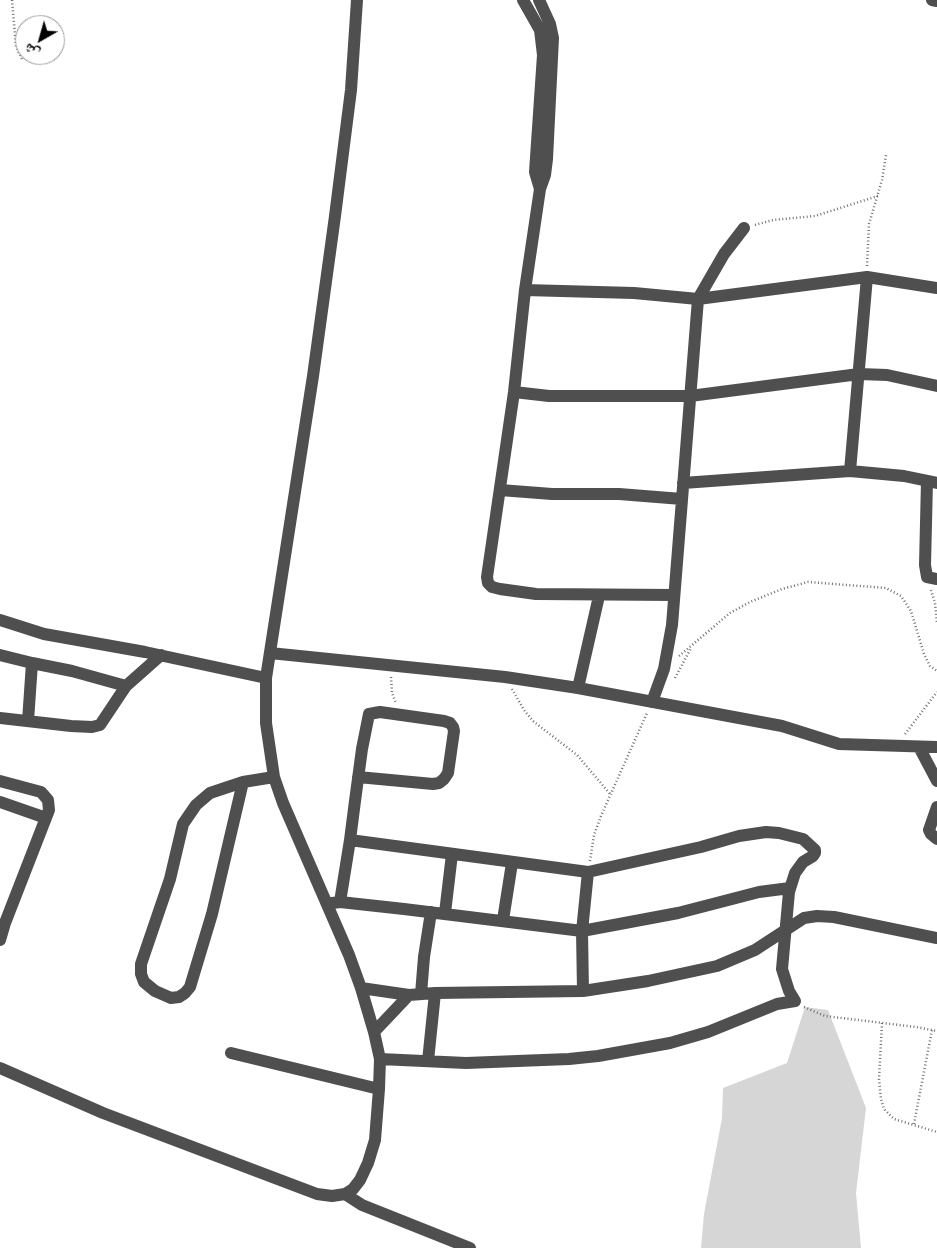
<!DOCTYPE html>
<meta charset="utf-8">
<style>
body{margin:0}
#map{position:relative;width:937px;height:1248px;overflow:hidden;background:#fff;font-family:Commissioner,"Noto Naskh Arabic",sans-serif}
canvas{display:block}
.north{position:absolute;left:15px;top:15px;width:50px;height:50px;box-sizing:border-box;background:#fff;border:1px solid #999;border-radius:50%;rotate:218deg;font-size:14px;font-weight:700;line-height:20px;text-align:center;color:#000}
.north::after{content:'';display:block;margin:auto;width:18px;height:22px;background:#000;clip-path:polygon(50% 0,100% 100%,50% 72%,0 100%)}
</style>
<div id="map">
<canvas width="937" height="1248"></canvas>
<div class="north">ش</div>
</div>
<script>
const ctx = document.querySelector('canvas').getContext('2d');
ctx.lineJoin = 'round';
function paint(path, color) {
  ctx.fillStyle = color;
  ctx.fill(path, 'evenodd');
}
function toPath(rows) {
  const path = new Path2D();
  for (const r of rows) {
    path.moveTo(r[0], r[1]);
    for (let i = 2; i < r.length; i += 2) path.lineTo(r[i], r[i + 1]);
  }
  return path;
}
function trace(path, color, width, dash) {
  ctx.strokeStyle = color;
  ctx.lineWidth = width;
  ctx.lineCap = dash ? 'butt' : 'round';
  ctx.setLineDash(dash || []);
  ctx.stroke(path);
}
const green = toPath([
 [805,1007,828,1010,866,1108,856,1193,861,1248,701,1248,704,1214,722,1118,723,1088,787,1063]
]);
const path = toPath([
 [12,0,16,47,22,59],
 [755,225,773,220,815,216,878,196],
 [867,266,869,224,882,180,886,155],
 [931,590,935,603,937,623],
 [679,656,730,613,750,602,782,589,808,582,886,588,901,596,911,611,924,654,930,666,937,671],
 [391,677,392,693,396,703],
 [675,678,691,648],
 [512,689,524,710,533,721,577,755,611,795],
 [905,734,937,692],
 [590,861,594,835,601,816,647,713],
 [804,1007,825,1016,916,1027,937,1031],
 [882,1023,879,1079,881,1099,884,1109,894,1119,937,1132],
 [914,1124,932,1030]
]);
const minor = toPath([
 [523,0,540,30,543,55,535,172,540,189],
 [539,0,550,24,553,38,547,159,545,175,540,189,525,290,514,392,487,577,488,583,492,587,500,589,536,594,674,595],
 [932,0,937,1],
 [867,277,937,288],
 [525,290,634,293,698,299,867,277,850,471],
 [514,392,549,396,690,396,859,374,887,375,937,386],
 [927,481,925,565,927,577,937,579],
 [683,483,850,471,904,476,937,483],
 [500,490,552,494,619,494,682,499],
 [0,620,44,634,145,652,266,678],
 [270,653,505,677,578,688,782,726,839,744,937,747],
 [0,655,32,663,72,671,126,686],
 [578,688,599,596],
 [652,702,664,669,672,625,698,299,724,254,744,228],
 [0,718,71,726,92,727,100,725,126,686,161,655],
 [28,721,32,663],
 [919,747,937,781],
 [0,781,41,792,48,800,49,810,5,923,0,940],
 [243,782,212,914,193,977,190,987,185,993,179,997,171,998,155,991,144,982,141,974,141,964,170,879,183,824,196,805,210,793,243,782,274,777],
 [0,802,46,818],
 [937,807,929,830,931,834,937,839],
 [350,840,355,801,362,749,369,714,380,712,444,721,450,723,453,727,454,731,448,773,444,779,439,783,433,784,358,777],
 [340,902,350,840,588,872,701,847,739,836,766,832,779,833,803,839,815,850,815,853,813,856,803,862,795,873,789,892,782,969,789,991,795,1001,777,1004,708,1032,670,1043,598,1056,569,1059,466,1063,380,1059],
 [332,903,340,902,404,909,582,931,678,913,759,892,790,888],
 [445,913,452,854],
 [503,920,512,863],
 [361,988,409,995,435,993,583,991,648,981,717,966,755,950,804,918,817,916,834,917,937,938],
 [583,991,582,931,588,872],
 [421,994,424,957,431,912],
 [374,1032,409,995],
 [231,1053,379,1089],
 [428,1061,435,993],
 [0,1068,103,1113,317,1194,332,1196,345,1194,353,1189,360,1180,368,1163,375,1140,379,1089,380,1059,374,1032,361,988,349,955,283,803,274,777,266,723,266,678,313,376,335,216,351,90,357,0],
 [345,1194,362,1205,470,1248]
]);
paint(green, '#d6d6d6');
trace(path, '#717171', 2.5, [1, 2.5]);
trace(minor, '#4f4f4f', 12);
</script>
